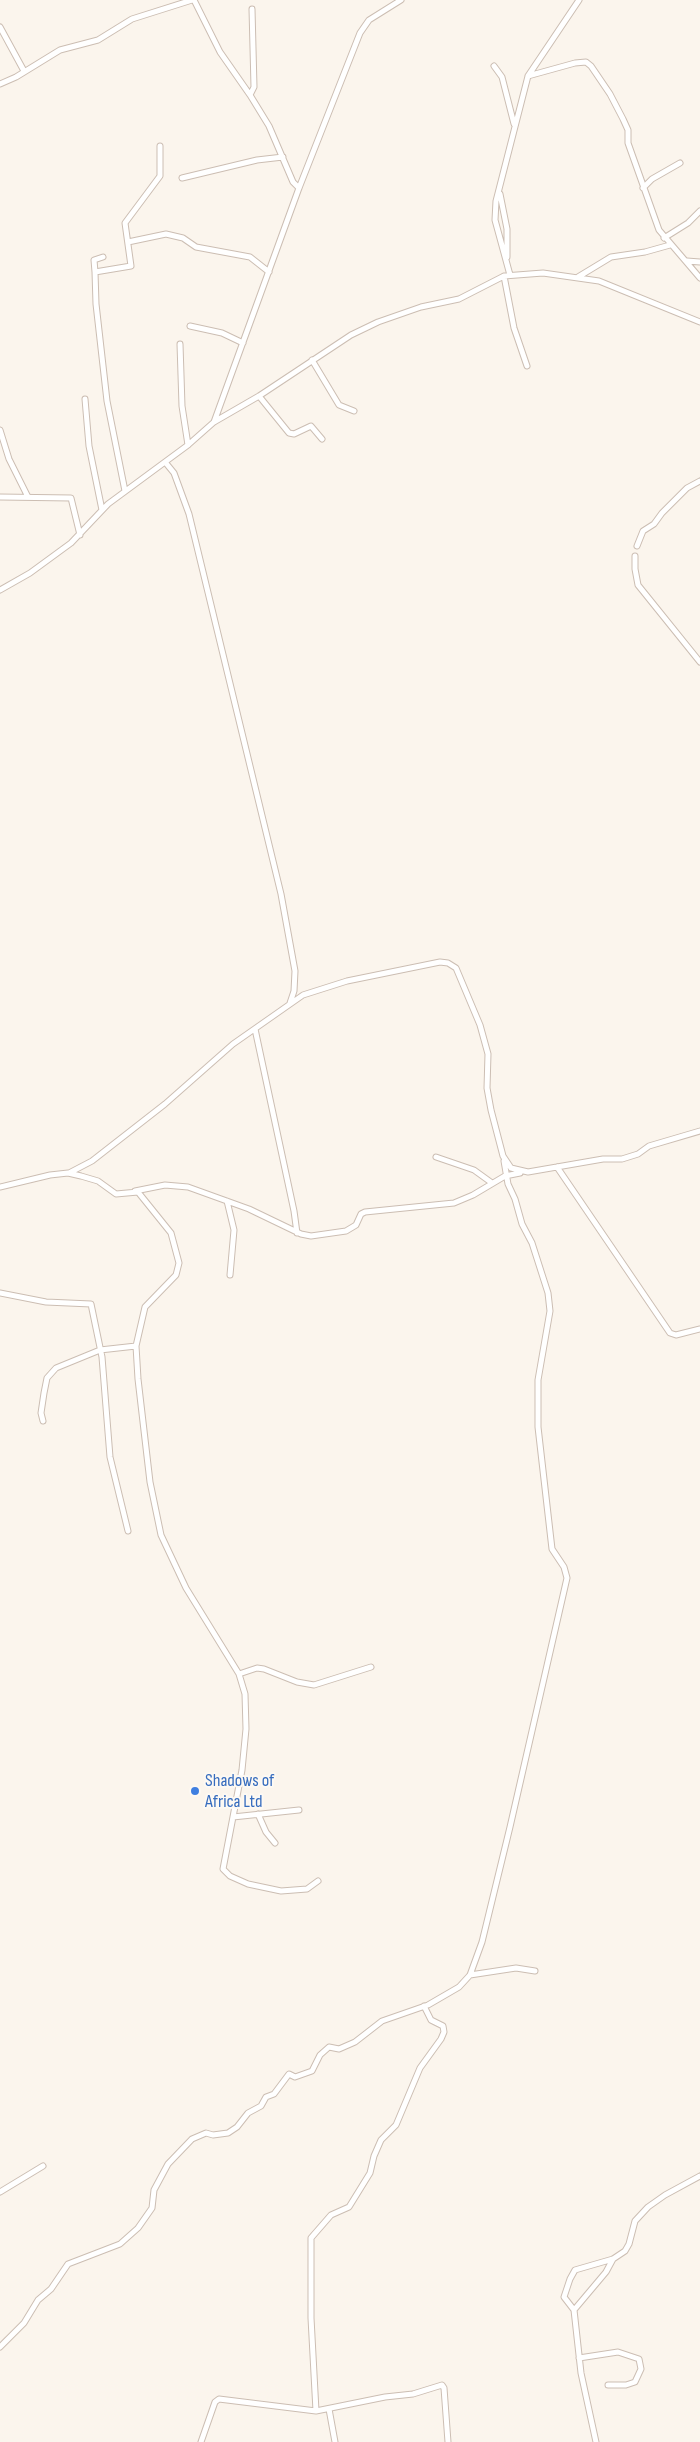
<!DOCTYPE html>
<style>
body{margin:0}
canvas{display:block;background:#fbf5ed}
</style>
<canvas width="700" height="2442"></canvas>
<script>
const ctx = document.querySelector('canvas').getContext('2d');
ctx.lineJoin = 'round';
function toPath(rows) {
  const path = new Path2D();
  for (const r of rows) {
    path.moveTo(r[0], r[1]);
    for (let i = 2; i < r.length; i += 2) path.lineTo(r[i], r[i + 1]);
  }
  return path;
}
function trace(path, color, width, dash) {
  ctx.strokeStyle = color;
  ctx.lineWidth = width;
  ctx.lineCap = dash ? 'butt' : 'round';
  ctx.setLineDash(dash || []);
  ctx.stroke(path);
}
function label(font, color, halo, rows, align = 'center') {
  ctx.font = font + ' "Sofia Sans Condensed",sans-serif';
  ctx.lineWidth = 4;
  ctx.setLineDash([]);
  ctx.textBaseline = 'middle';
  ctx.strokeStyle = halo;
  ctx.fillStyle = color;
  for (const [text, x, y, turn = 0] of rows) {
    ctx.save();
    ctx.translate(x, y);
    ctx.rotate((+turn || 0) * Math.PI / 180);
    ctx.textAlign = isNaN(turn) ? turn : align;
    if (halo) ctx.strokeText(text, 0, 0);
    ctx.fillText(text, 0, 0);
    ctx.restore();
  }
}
const street = toPath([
 [194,0,220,52,250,95,269,126,293,182,299,188],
 [0,27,24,71],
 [494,66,502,77,514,124],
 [528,76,575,63,586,62,591,66,610,94,623,119,628,130,628,143,659,230,700,278],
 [0,84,16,77,60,50,98,40,132,19,192,0],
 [250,95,254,87,252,9],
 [182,178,257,160,283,157],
 [643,188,652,179,680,163],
 [500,194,507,229,507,257],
 [664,238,688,223,700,211],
 [128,242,166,234,183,238,196,247,250,257,269,272],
 [687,261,700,262],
 [95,272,94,260,103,257],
 [510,275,495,220,496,201,528,76,579,0],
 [504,276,514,328,527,366],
 [578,277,611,257,645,252,670,245],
 [190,326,222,333,243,343],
 [180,344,182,406,188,445],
 [312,360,339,405,354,411],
 [259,396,289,433,294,434,311,426,322,439],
 [85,399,89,446,102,510],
 [214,422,299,188,360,33,369,20,401,0],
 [0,430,9,459,28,497],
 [165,462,174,473,189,514,281,894,295,971,294,991,290,1003],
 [125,491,107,401,96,304,95,272,131,266,125,223,160,176,160,146],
 [0,497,71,498,80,535],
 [637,546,643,531,654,524,662,513,687,488,700,481],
 [635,556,635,569,638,585,700,662],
 [0,590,30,573,71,543,108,504,188,445,214,422,259,396,351,335,378,322,421,307,459,299,504,276,543,273,599,281,700,322],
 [255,1029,294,1211,297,1233],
 [436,1157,474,1170,492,1183],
 [557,1167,670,1333,676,1335,700,1329],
 [69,1173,92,1161,165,1104,233,1044,303,995,347,981,440,962,448,963,456,968,480,1025,488,1054,487,1088,491,1110,503,1156,511,1168,528,1172,603,1159,622,1159,638,1154,649,1146,700,1131],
 [0,1187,50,1175,68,1173,81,1176,98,1181,116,1194,138,1192,171,1233,179,1263,176,1275,145,1307,136,1346,138,1379,150,1482,161,1535,186,1588,239,1674,245,1694,246,1729,242,1770,223,1869,230,1876,248,1884,281,1891,307,1889,318,1881],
 [135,1191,165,1185,188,1187,249,1209,301,1234,311,1236,346,1231,356,1225,361,1214,365,1212,454,1203,473,1195,505,1176,520,1173],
 [227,1201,234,1230,230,1275],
 [0,1293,46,1302,91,1304,102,1357,110,1457,128,1531],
 [43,1421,41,1413,44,1393,47,1378,56,1368,100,1350,136,1346],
 [239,1674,257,1668,264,1669,297,1682,314,1685,371,1667],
 [258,1814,266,1832,275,1843],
 [233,1817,299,1810],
 [470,1975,516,1968,535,1971],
 [0,2192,43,2166],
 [574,2310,606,2272,613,2259],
 [0,2347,24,2323,38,2300,51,2289,68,2264,120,2244,138,2228,152,2208,154,2190,168,2164,192,2139,206,2133,213,2135,228,2133,237,2127,248,2113,261,2106,266,2097,274,2094,289,2074,295,2077,312,2071,320,2055,329,2047,339,2049,355,2042,382,2021,428,2005,459,1987,470,1975,482,1942,510,1827,567,1578,564,1567,552,1549,538,1427,538,1380,550,1311,548,1293,532,1243,522,1224,515,1199,508,1184,504,1161],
 [579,2358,618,2352,639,2359,641,2369,635,2382,626,2385,608,2385],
 [329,2409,335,2442],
 [316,2411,311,2318,311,2238,331,2215,349,2207,370,2173,374,2156,381,2140,396,2125,420,2068,441,2039,444,2032,443,2026,431,2020,424,2006],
 [201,2442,215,2402,219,2399,316,2411,385,2397,413,2394,442,2385,444,2388,448,2442],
 [596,2442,581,2373,574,2310,564,2297,570,2279,575,2270,613,2259,625,2251,629,2244,635,2221,648,2207,665,2195,700,2176]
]);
const markers = [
 [195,1791,5,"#3f7fe0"]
];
const shopNames = [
 ["Shadows of",205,1781],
 ["Africa Ltd",205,1802]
];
trace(street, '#ccbeb3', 7);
trace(street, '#fff', 5);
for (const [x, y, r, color] of markers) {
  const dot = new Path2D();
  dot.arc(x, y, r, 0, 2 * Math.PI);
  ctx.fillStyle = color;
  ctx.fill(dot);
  trace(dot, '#fdf9f3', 2);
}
label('18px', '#366cbe', '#fdf9f3', shopNames, 'left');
</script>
